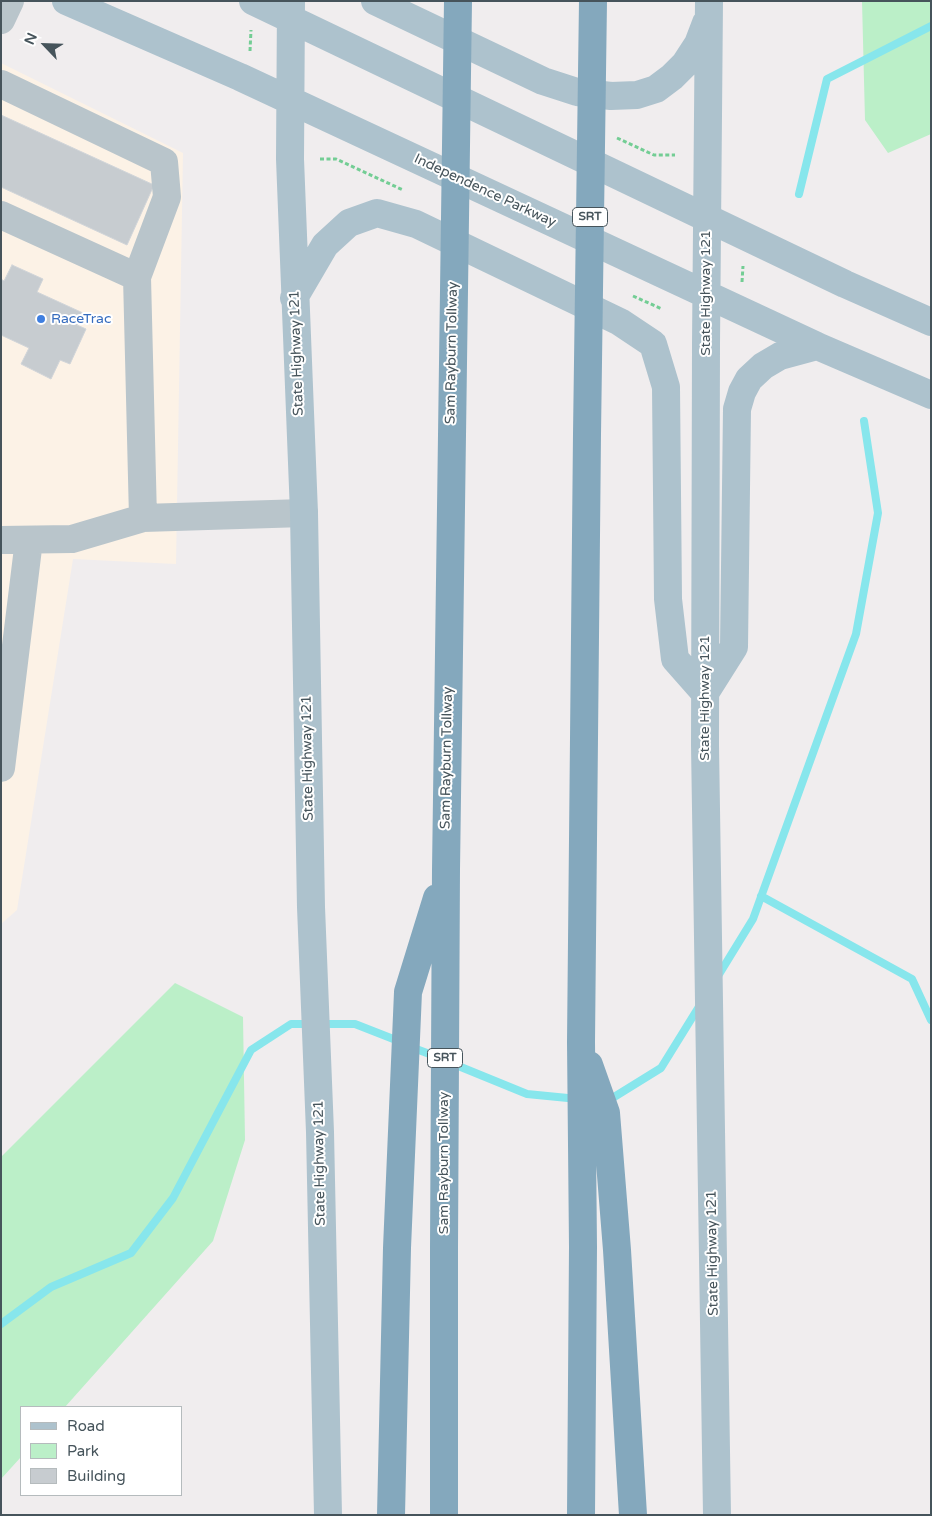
<!DOCTYPE html>
<style>
body{margin:0}
#map{position:relative;width:932px;height:1516px;overflow:hidden;background:#f0edee;font-family:"Varela Round",sans-serif}
canvas{display:block}
.frame{position:absolute;inset:0;border:2px solid #46545b;pointer-events:none}
.legend{position:absolute;left:20px;top:1406px;width:162px;height:90px;box-sizing:border-box;background:#fff;border:1px solid #b5bbbd;margin:0;padding:6px 9px;list-style:none;font-size:15px;color:#46545b}
.legend li{display:flex;align-items:center;gap:10px;height:25px}
.legend b{width:25px;border:1px solid #b5bbbd}
.north{position:absolute;left:20px;top:20px;width:50px;height:50px;-webkit-text-stroke:4px #fff;paint-order:stroke;rotate:294deg;font-size:14px;font-weight:700;line-height:20px;text-align:center;color:#46545b}
.north::after{content:'';display:block;margin:auto;width:18px;height:22px;background:#46545b;clip-path:polygon(50% 0,100% 100%,50% 72%,0 100%)}
</style>
<div id="map">
<canvas width="932" height="1516"></canvas>
<div class="frame"></div>
<ul class="legend">
<li><b style="height:6px;background:#adc2cd"></b>Road</li>
<li><b style="height:14px;background:#bbefc8"></b>Park</li>
<li><b style="height:14px;background:#c7ccd0"></b>Building</li>
</ul>
<div class="north">N</div>
</div>
<script>
const ctx = document.querySelector('canvas').getContext('2d');
ctx.lineJoin = 'round';
function paint(path, color) {
  ctx.fillStyle = color;
  ctx.fill(path, 'evenodd');
}
function toPath(rows) {
  const path = new Path2D();
  for (const r of rows) {
    path.moveTo(r[0], r[1]);
    for (let i = 2; i < r.length; i += 2) path.lineTo(r[i], r[i + 1]);
  }
  return path;
}
function trace(path, color, width, dash) {
  ctx.strokeStyle = color;
  ctx.lineWidth = width;
  ctx.lineCap = dash ? 'butt' : 'round';
  ctx.setLineDash(dash || []);
  ctx.stroke(path);
}
function label(font, color, halo, rows, align = 'center') {
  ctx.font = font + ' "Varela Round",sans-serif';
  ctx.lineWidth = 4;
  ctx.setLineDash([]);
  ctx.textBaseline = 'middle';
  ctx.strokeStyle = halo;
  ctx.fillStyle = color;
  for (const [text, x, y, turn = 0] of rows) {
    ctx.save();
    ctx.translate(x, y);
    ctx.rotate((+turn || 0) * Math.PI / 180);
    ctx.textAlign = isNaN(turn) ? turn : align;
    if (halo) ctx.strokeText(text, 0, 0);
    ctx.fillText(text, 0, 0);
    ctx.restore();
  }
}
const commercial = toPath([
 [1,63,183,153,176,564,73,559,17,910,1,924]
]);
const green = toPath([
 [862,1,931,1,931,134,888,153,865,120],
 [175,983,243,1017,245,1140,213,1241,65,1407,21,1407,21,1457,1,1479,1,1157]
]);
const stream = toPath([
 [799,194,827,79,931,26],
 [761,896,912,979,931,1020],
 [718,976,753,919,856,634,878,513,864,421],
 [411,1047,440,1058],
 [451,1063,527,1094,578,1099],
 [606,1102,661,1068,700,1005],
 [1,1324,51,1287,131,1253,173,1198,251,1050,291,1024,355,1024,401,1042]
]);
const building = toPath([
 [1,115,154,185,127,245,1,187,1,115],
 [12,265,43,279,37,292,83,313,77,325,86,329,70,364,60,360,51,379,21,364,29,348,1,335,1,279,4,281,12,265]
]);
const path = toPath([
 [250,51,251,30],
 [617,138,654,155,675,155],
 [320,159,336,159,403,190],
 [742,282,743,266],
 [633,296,662,309]
]);
const minor = toPath([
 [1,20,10,1],
 [1,84,164,162,167,197,137,277,143,518],
 [1,215,137,277],
 [1,540,72,539,143,518,304,513],
 [1,768,29,540]
]);
const major = toPath([
 [66,1,240,77,817,346,931,395],
 [253,1,845,284,931,322],
 [291,1,290,159,304,513,311,907,320,1132,328,1515],
 [375,1,543,81,577,92,611,96,637,95,656,89,672,77,685,64,698,44,706,23],
 [709,1,706,344,705,745,717,1515],
 [294,298,325,245,349,223,377,213,416,224,620,322,653,344,666,387,668,599,675,659,705,693],
 [705,693,734,647,737,409,742,392,749,379,763,366,780,356,817,346]
]);
const highway = toPath([
 [589,1065,606,1113,617,1250,633,1515],
 [391,1515,397,1248,408,992,437,898],
 [444,1515,444,1247,446,869,458,1],
 [581,1515,583,1247,581,1042,587,434,593,1]
]);
const markers = [
 [41,319,5,"#3f7fe0"]
];
const shields = [
 [590,217,35],
 [445,1058,35]
];
const shieldNames = [
 ["SRT",590,217],
 ["SRT",445,1058]
];
const streetNames = [
 ["Independence Parkway",485,191,25],
 ["State Highway 121",706,293,-90],
 ["State Highway 121",297,353,-92],
 ["Sam Rayburn Tollway",452,353,-89],
 ["State Highway 121",705,698,-90],
 ["State Highway 121",308,758,-91],
 ["Sam Rayburn Tollway",447,758,-89],
 ["State Highway 121",320,1163,-91],
 ["Sam Rayburn Tollway",444,1163,-90],
 ["State Highway 121",713,1253,-91]
];
const shopNames = [
 ["RaceTrac",51,319]
];
paint(commercial, '#fcf2e6');
paint(green, '#bbefc8');
trace(stream, '#87e6ec', 8);
paint(building, '#c7ccd0');
trace(building, '#d1d5d9', 1);
trace(path, '#73cd94', 3, [4, 2.5]);
trace(minor, '#b9c5cb', 28);
trace(major, '#adc2cd', 28);
trace(highway, '#84a8bd', 28);
for (const [x, y, r, color] of markers) {
  const dot = new Path2D();
  dot.arc(x, y, r, 0, 2 * Math.PI);
  ctx.fillStyle = color;
  ctx.fill(dot);
  trace(dot, '#fff', 2);
}
for (const [x, y, w] of shields) {
  const box = new Path2D();
  box.roundRect(x - w / 2, y - 9.5, w, 19, 4);
  ctx.fillStyle = '#fff';
  ctx.fill(box);
  trace(box, '#46545b', 1);
}
label('bold 12px', '#46545b', null, shieldNames);
label('14px', '#46545b', '#fff', streetNames);
label('14px', '#366cbe', '#fff', shopNames, 'left');
</script>
